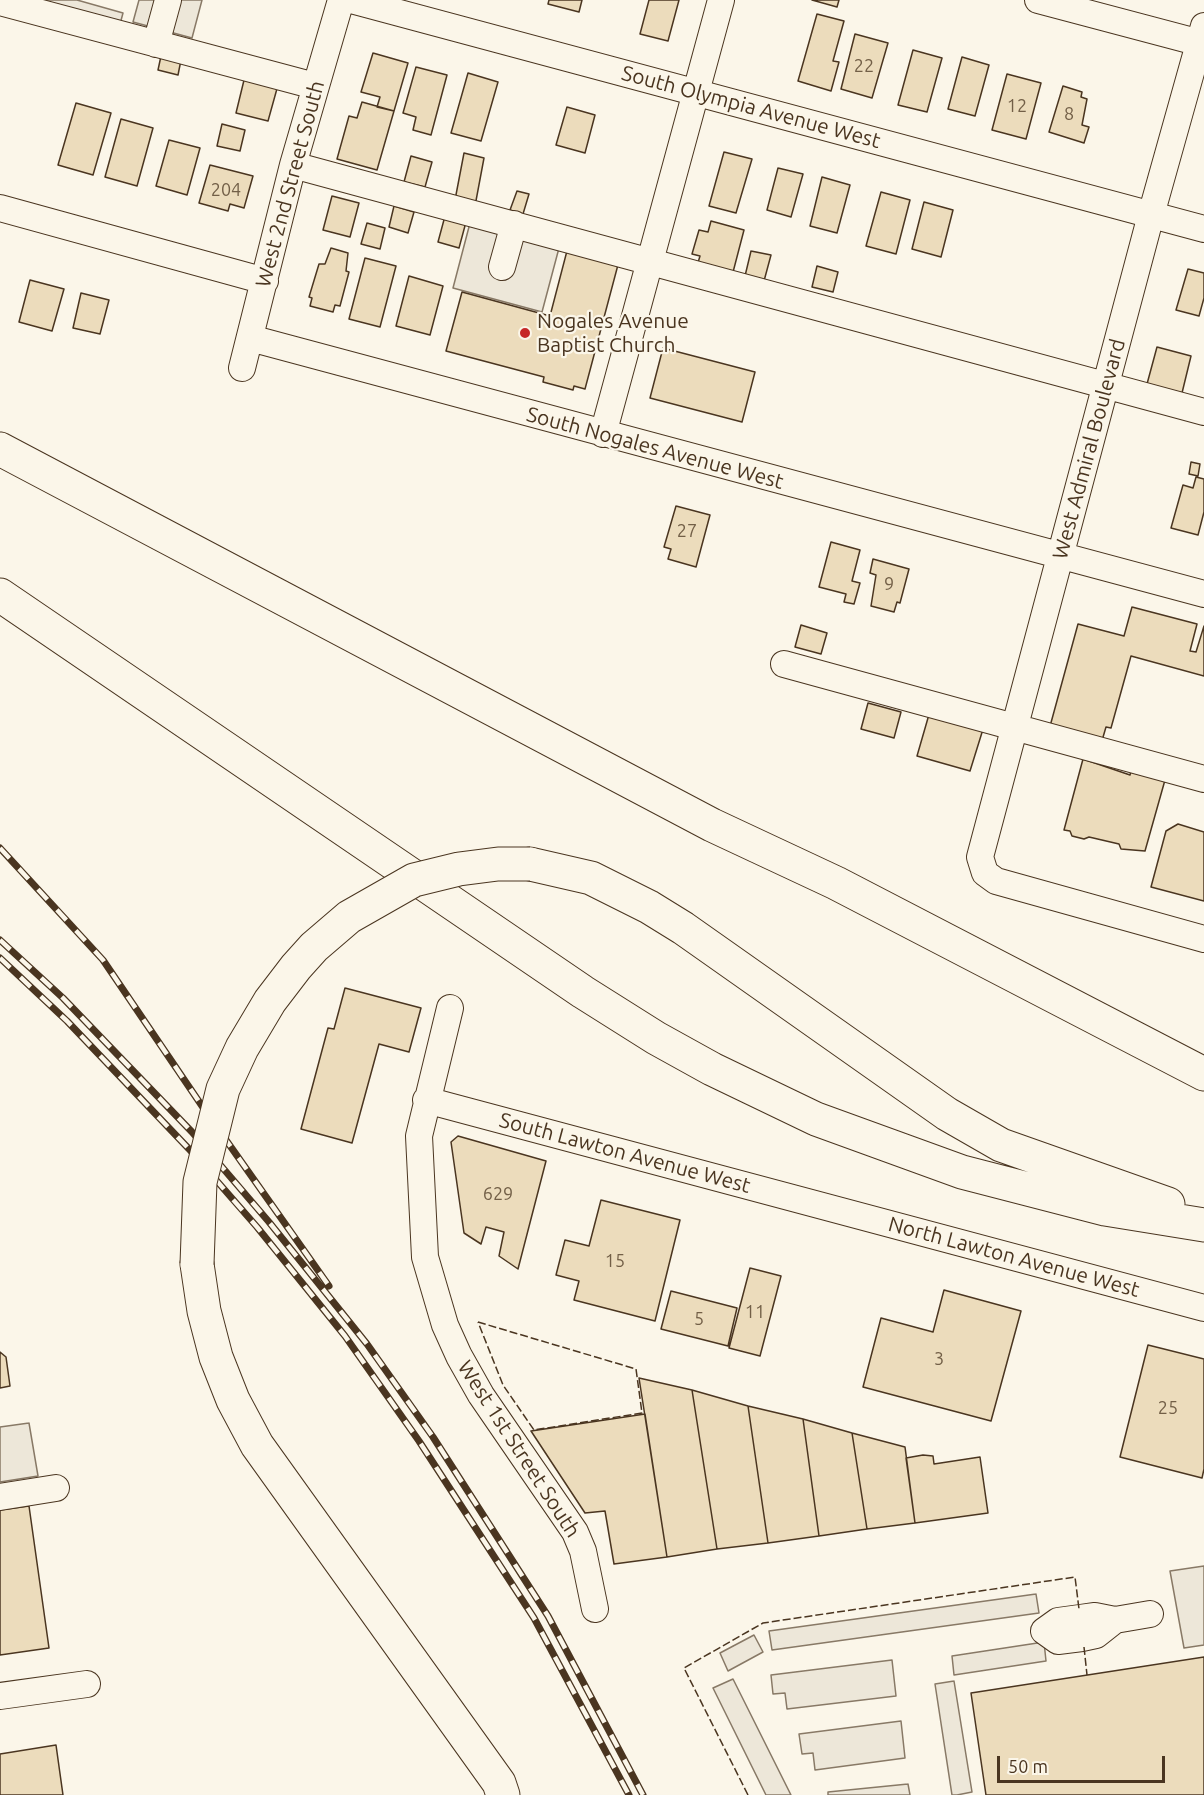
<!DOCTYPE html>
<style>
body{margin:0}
#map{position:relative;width:1204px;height:1795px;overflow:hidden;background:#fbf6e9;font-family:Ubuntu,sans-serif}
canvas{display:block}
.scale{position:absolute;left:997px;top:1756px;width:168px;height:27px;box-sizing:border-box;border:3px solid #4a3520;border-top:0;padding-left:8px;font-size:18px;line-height:21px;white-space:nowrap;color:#4a3520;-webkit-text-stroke:4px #fbf6e9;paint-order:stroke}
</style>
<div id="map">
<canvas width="1204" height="1795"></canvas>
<div class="scale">50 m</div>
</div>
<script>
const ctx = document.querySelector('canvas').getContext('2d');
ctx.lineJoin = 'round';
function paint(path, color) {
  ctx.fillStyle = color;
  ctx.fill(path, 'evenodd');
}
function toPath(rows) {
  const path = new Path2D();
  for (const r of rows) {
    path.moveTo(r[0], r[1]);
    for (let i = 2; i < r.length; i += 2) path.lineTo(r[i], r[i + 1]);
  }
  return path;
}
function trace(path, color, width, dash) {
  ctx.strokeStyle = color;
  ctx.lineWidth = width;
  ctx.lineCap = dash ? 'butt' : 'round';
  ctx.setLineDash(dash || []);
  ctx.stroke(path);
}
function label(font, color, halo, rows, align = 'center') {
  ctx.font = font + ' Ubuntu,sans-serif';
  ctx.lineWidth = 4.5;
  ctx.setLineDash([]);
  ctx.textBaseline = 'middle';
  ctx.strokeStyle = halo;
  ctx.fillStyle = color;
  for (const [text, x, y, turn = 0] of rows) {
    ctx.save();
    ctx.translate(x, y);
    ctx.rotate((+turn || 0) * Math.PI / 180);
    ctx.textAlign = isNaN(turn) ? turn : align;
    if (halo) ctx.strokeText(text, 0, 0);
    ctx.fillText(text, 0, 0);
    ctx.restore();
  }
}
const parking = toPath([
 [19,0,77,0,123,13,119,28,19,0],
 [139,0,202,0,192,38,133,22,139,0],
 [470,223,559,248,542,312,453,288,470,223],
 [29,1423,38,1476,0,1482,0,1427,29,1423],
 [1204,1566,1204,1645,1184,1648,1170,1571,1204,1566],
 [1036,1594,1039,1613,772,1650,769,1631,1036,1594],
 [754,1635,763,1652,728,1671,720,1653,754,1635],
 [1044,1642,1046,1661,954,1675,952,1656,1044,1642],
 [892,1660,896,1696,787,1709,785,1693,773,1694,771,1675,892,1660],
 [733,1679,791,1795,766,1795,713,1688,733,1679],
 [954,1681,972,1792,957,1795,952,1795,935,1684,954,1681],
 [901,1721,905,1758,815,1770,813,1753,802,1754,799,1734,901,1721],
 [908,1784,910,1795,828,1795,828,1792,908,1784]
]);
const building = toPath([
 [549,0,582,0,579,12,548,4,549,0],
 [649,0,679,0,668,41,640,34,649,0],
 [812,0,839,0,837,7,812,0],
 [817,14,844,21,833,61,839,62,831,91,798,81,817,14],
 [855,34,888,43,872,98,841,89,855,34],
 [913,50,942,58,927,112,898,105,913,50],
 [373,53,408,63,394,111,377,107,380,97,361,92,373,53],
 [161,56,181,60,178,75,158,70,161,56],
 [962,57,989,65,975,116,948,109,962,57],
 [416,67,447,75,431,135,413,130,416,117,403,113,416,67],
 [468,73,498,82,481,141,451,133,468,73],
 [1007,74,1041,83,1026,139,992,130,1007,74],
 [245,76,278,85,268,121,236,113,245,76],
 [1063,86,1082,92,1081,97,1087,99,1082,125,1089,127,1084,143,1049,132,1063,86],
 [362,102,394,111,377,170,337,159,349,116,357,118,362,102],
 [76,103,111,113,93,175,58,165,76,103],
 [567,107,595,115,585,153,556,145,567,107],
 [121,119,153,128,137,186,105,177,121,119],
 [222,124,245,130,240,151,217,146,222,124],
 [169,140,200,148,187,195,156,186,169,140],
 [724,152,752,159,736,213,709,206,724,152],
 [464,153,484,158,475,206,455,200,464,153],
 [411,156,432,162,425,187,404,182,411,156],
 [210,165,253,176,244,208,230,204,228,211,199,203,210,165],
 [778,168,803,174,791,217,767,210,778,168],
 [822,177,850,185,837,233,810,226,822,177],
 [517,191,529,194,523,214,510,210,517,191],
 [881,192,910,200,896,254,866,246,881,192],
 [332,196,359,203,350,237,323,230,332,196],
 [924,202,953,210,941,257,912,249,924,202],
 [394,206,414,212,408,233,389,227,394,206],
 [445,216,466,222,459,248,438,242,445,216],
 [711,221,744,230,732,276,697,266,700,256,692,254,699,230,708,232,711,221],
 [367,223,385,228,380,249,361,244,367,223],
 [568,247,619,261,585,389,574,386,573,390,543,382,544,377,446,351,462,292,550,316,568,247],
 [331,248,348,253,346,271,349,272,340,306,335,305,333,312,310,306,312,298,309,297,319,264,325,264,331,248],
 [751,251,771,255,764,281,745,276,751,251],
 [365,258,396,266,380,327,349,319,365,258],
 [817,266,838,272,833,292,812,287,817,266],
 [1188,269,1204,273,1204,298,1199,316,1176,310,1188,269],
 [409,276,443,286,430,335,396,326,409,276],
 [30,280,64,289,52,331,19,322,30,280],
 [81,293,109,300,100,334,73,328,81,293],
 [1157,347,1191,356,1182,393,1147,384,1157,347],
 [663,348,755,372,742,422,650,398,663,348],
 [1191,462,1200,464,1198,476,1189,474,1191,462],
 [1196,477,1204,479,1204,512,1198,535,1171,528,1183,485,1193,488,1196,477],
 [676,506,710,515,696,567,668,559,671,549,664,547,676,506],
 [831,542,860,550,852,581,860,583,854,604,844,602,846,594,819,587,831,542],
 [873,559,909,569,900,603,897,602,894,612,871,606,876,575,870,573,873,559],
 [1132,607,1197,624,1190,651,1196,652,1204,626,1204,676,1131,656,1111,728,1106,727,1101,744,1049,730,1078,624,1124,636,1132,607],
 [801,625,827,633,821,654,795,647,801,625],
 [868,703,901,712,894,738,861,729,868,703],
 [930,711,984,726,970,771,917,756,930,711],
 [1083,759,1130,775,1131,771,1165,780,1145,851,1121,849,1119,844,1089,837,1084,839,1072,836,1070,831,1064,830,1083,759],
 [1178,824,1204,832,1204,901,1151,887,1166,831,1178,824],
 [345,988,421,1008,409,1052,379,1044,352,1143,301,1129,328,1028,334,1029,345,988],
 [458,1136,546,1161,518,1269,499,1256,504,1232,486,1227,481,1244,464,1233,451,1142,458,1136],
 [601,1200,680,1220,655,1321,574,1300,579,1281,556,1275,565,1240,589,1246,601,1200],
 [750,1268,781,1276,760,1356,729,1348,750,1268],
 [944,1290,1021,1311,991,1421,863,1387,881,1318,933,1332,944,1290],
 [671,1291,737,1308,728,1346,661,1329,671,1291],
 [1148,1345,1204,1359,1204,1469,1202,1478,1120,1457,1148,1345],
 [0,1352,6,1357,10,1386,0,1388,0,1352],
 [639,1378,692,1390,717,1549,667,1557,639,1378],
 [692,1390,748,1406,768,1543,717,1549,692,1390],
 [748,1406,803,1419,819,1536,768,1543,748,1406],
 [645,1414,667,1557,614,1564,605,1511,585,1513,531,1431,645,1414],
 [803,1419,852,1433,867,1529,819,1536,803,1419],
 [852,1433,905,1447,915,1523,867,1529,852,1433],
 [923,1455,933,1456,934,1464,980,1457,988,1513,915,1523,906,1458,923,1455],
 [29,1506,49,1648,0,1655,0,1510,29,1506],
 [1204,1657,1204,1795,986,1795,971,1693,1204,1657],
 [56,1745,63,1795,0,1795,0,1754,56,1745]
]);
const minor = toPath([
 [351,0,1204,229],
 [1038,0,1204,44],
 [0,2,315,86],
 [1204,26,1151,215,980,857,985,873,996,881,1204,939],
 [156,44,168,0],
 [293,165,1204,412],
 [0,208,265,281],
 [502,267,514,224],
 [250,338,1204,594],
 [242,368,293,165,341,0],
 [603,434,721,0],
 [784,664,1204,779],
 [450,1008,419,1136,425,1257,445,1325,459,1356,481,1395,575,1532,583,1551,595,1609],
 [426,1100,1204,1308],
 [0,1497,56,1488],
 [1115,1620,1096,1635,1082,1638,1058,1641,1044,1631,1058,1621,1080,1618,1095,1616,1115,1620,1150,1614],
 [0,1696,87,1684]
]);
const highway = toPath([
 [0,449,712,825,836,883,1204,1074],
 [0,595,583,992,656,1038,712,1069,816,1119,962,1172,1105,1209,1204,1225],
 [530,864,591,878,649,907,683,928,947,1114,1001,1145,1168,1204],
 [197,1264,204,1311,216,1357,233,1400,257,1445,499,1783,503,1795]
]);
const rail = toPath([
 [0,848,103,960,202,1106,329,1286],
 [0,940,63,998,192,1132,269,1222,367,1344,433,1437,548,1616,643,1795],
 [0,958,67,1021,189,1149,257,1227,345,1336,419,1441,534,1618,629,1795]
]);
const highwayBridge = toPath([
 [197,1264,200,1182,223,1089,242,1048,270,1001,296,967,314,947,349,917,414,880,459,869,498,864,530,864]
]);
const fence = toPath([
 [478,1322,636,1369,642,1413,534,1430,503,1385,478,1322],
 [1084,1647,1087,1675],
 [748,1795,684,1668,763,1623,1075,1577,1079,1609]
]);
const markers = [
 [525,333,6,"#c62828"]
];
const numberNames = [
 ["22",864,66],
 ["12",1017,106],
 ["8",1069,114],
 ["204",226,190],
 ["27",687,531],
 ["9",889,584],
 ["629",498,1194],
 ["15",615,1261],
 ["11",755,1312],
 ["5",699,1319],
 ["3",939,1359],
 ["25",1168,1408]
];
const streetNames = [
 ["South Olympia Avenue West",751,107,15],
 ["West 2nd Street South",290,184,-75],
 ["South Nogales Avenue West",655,448,15],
 ["West Admiral Boulevard",1089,449,-75],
 ["South Lawton Avenue West",625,1153,15],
 ["North Lawton Avenue West",1014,1257,15],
 ["West 1st Street South",519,1449,57]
];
const poiNames = [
 ["Nogales Avenue",537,321],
 ["Baptist Church",537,345]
];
paint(parking, '#ede7d9');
trace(parking, '#887966', 1.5);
paint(building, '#ecdcbc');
trace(building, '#4a3520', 1.5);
trace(minor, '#4a3520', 28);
trace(highway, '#4a3520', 35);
trace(minor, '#fbf6e9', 26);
trace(highway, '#fbf6e9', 33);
trace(rail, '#4a3520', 7);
trace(rail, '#fbf6e9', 4.5, [14]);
trace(highwayBridge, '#4a3520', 35, []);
trace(highwayBridge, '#fbf6e9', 33);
trace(fence, '#4a3520', 1.5, [8, 3]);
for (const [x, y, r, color] of markers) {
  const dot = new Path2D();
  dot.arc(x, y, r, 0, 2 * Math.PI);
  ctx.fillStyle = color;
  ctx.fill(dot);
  trace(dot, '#fbf6e9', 2);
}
label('18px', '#725f47', null, numberNames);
label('21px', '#4a3520', '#fbf6e9', streetNames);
label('21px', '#4a3520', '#fbf6e9', poiNames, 'left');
</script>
